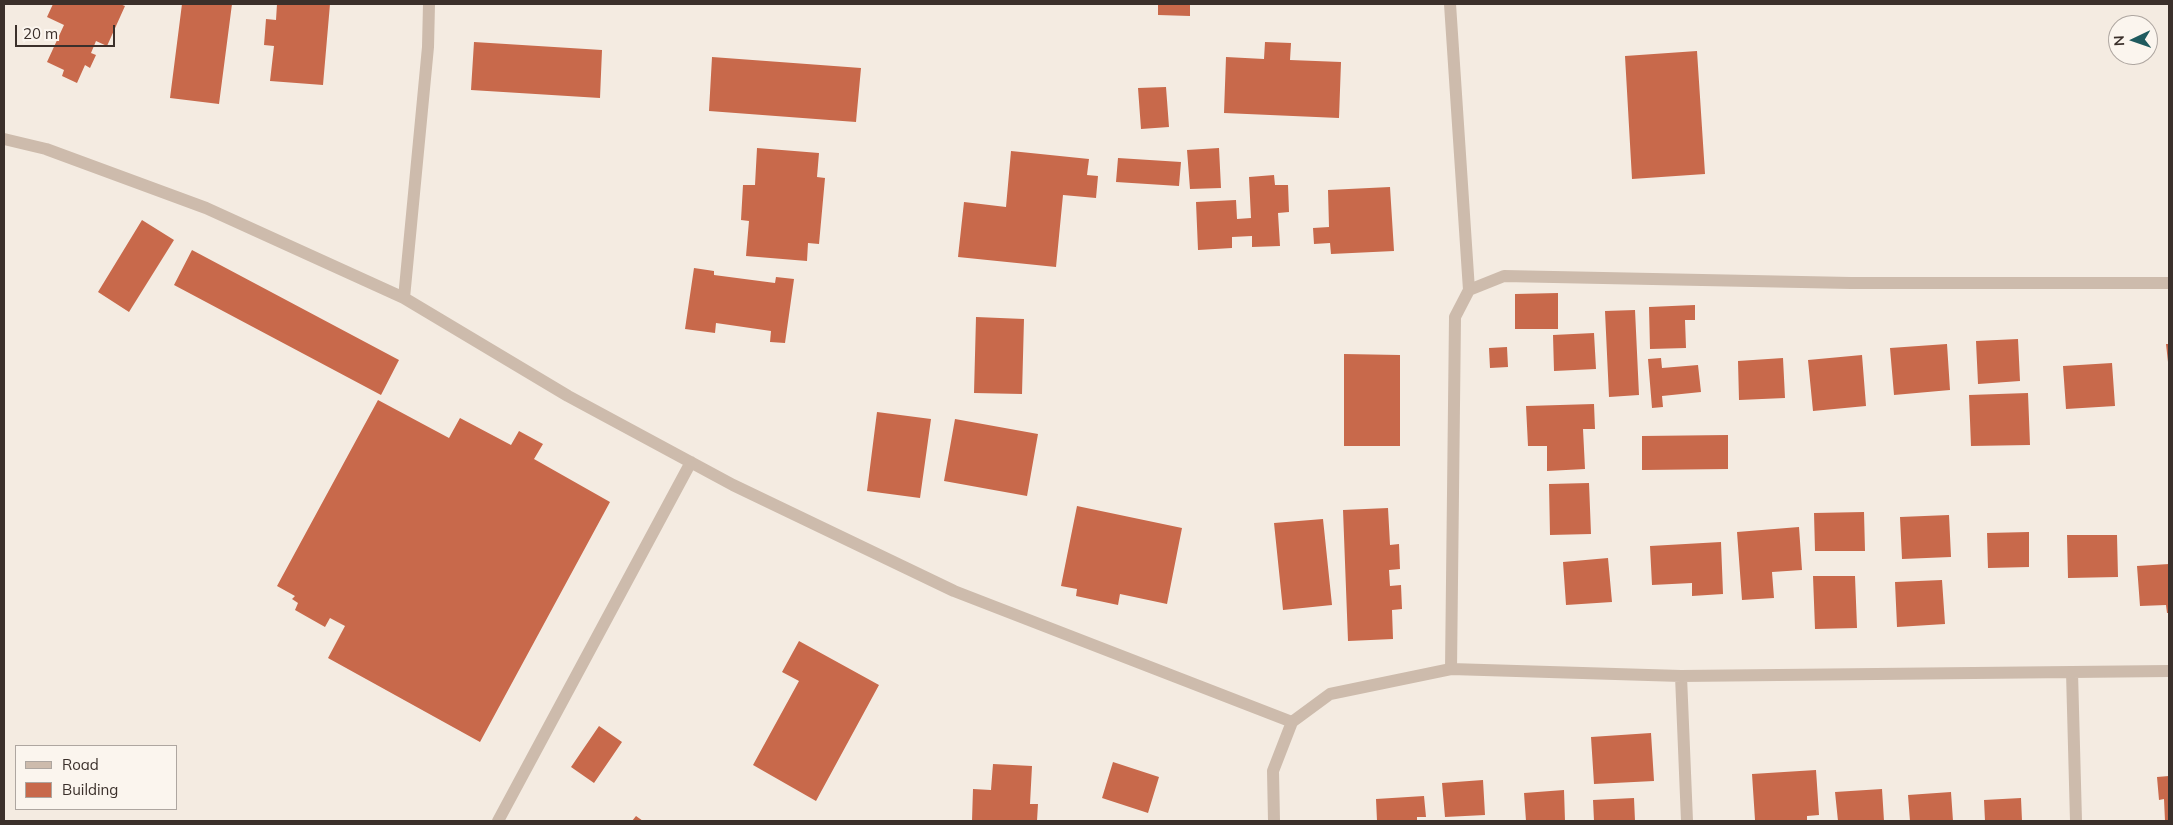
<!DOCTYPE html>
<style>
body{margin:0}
#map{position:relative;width:2173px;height:825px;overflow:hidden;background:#f4ebe1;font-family:Mulish,sans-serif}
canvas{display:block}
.frame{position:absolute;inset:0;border:5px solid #3b302b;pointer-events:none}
.legend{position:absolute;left:15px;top:745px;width:162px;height:65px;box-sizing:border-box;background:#fbf5ee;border:1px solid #aea6a0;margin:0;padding:6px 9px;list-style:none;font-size:15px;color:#3b302b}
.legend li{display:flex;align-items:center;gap:10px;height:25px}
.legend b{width:25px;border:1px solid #aea6a0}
.north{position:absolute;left:2108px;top:15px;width:50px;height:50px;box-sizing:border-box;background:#fbf5ee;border:1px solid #aea6a0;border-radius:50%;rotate:267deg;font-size:14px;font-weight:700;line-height:20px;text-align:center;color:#3b302b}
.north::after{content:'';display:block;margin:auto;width:18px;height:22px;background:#1f5a5e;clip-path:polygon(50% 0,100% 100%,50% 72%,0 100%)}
.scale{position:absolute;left:15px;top:25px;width:100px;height:22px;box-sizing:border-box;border:2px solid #3b302b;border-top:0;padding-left:6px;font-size:15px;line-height:18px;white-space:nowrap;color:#3b302b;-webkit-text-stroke:4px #fbf5ee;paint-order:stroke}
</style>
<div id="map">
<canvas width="2173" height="825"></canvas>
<div class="frame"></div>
<ul class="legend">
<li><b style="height:6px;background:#cdbbac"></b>Road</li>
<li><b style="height:14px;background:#c8694b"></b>Building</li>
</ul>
<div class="north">N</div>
<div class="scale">20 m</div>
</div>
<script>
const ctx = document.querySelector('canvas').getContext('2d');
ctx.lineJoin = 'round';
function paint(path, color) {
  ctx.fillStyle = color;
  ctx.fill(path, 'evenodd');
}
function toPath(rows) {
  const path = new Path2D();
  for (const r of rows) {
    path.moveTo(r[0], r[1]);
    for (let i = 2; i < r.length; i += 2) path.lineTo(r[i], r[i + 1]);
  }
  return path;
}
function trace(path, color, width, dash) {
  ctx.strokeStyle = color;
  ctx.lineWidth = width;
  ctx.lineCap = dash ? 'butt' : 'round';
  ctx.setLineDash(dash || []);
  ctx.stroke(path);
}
const building = toPath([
 [53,4,120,4,125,6,107,46,96,41,91,53,96,55,90,68,85,65,77,83,62,76,64,70,47,62,64,25,47,17],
 [182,4,232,4,219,104,170,98],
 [277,4,330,4,323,85,270,81,274,46,264,45,266,19,276,20],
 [1158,4,1190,4,1190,16,1158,15],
 [474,42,602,50,600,98,471,90],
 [1265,42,1291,43,1290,60,1341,62,1339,118,1224,113,1226,57,1264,59],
 [1697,51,1705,174,1632,179,1625,56],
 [712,57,861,68,856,122,709,111],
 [1166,87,1169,127,1141,129,1138,88],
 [757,148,819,153,817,177,825,178,819,244,808,243,807,261,746,256,749,221,741,220,743,185,755,185],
 [1219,148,1221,188,1190,189,1187,150],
 [1011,151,1089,159,1087,175,1098,176,1096,198,1063,195,1056,267,958,257,964,202,1006,207],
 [1118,158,1181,162,1179,186,1116,182],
 [1274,175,1275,185,1288,185,1289,212,1278,213,1280,246,1252,247,1252,236,1232,237,1232,248,1198,250,1196,202,1236,200,1237,219,1251,218,1249,177],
 [1390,187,1394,251,1331,254,1330,243,1314,244,1313,228,1329,227,1328,190],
 [142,220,174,240,129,312,98,292],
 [192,250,399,360,381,395,174,285],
 [694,268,714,271,714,275,775,283,776,277,794,279,785,343,770,342,771,331,716,323,715,333,685,329],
 [1558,293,1558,329,1515,329,1515,294],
 [1695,305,1695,320,1685,320,1686,348,1650,349,1649,307],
 [1635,310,1639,395,1609,397,1605,311],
 [976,317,1024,319,1022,394,974,393],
 [1594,333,1596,369,1554,371,1553,335],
 [2018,339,2020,381,1978,384,1976,341],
 [1947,344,1950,390,1894,395,1890,348],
 [2166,344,2169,344,2169,362,2168,362],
 [1507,347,1508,367,1490,368,1489,348],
 [1344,354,1400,355,1400,446,1344,446],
 [1862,355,1866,406,1813,411,1808,360],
 [1661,358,1662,368,1698,365,1701,392,1662,396,1663,407,1652,408,1648,359],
 [1783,358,1785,398,1739,400,1738,361],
 [2112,363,2115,406,2066,409,2063,366],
 [2028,393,2030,445,1971,446,1969,395],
 [378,400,449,438,460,418,511,445,519,431,543,444,534,459,610,502,480,742,328,658,345,626,330,618,325,627,295,610,298,603,292,599,295,596,277,586],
 [1594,404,1595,429,1583,429,1585,469,1547,471,1547,446,1528,446,1526,406],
 [877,412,931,419,920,498,867,491],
 [955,419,1038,434,1027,496,944,481],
 [1728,435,1728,469,1642,470,1642,436],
 [1589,483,1591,534,1550,535,1549,484],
 [1077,506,1182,528,1167,604,1120,594,1118,605,1076,596,1077,589,1061,586],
 [1388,508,1390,545,1399,544,1400,569,1389,570,1390,586,1401,585,1402,609,1392,610,1393,639,1348,641,1343,510],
 [1864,512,1865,551,1815,551,1814,513],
 [1949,515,1951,557,1902,559,1900,517],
 [1323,519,1332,605,1283,610,1274,523],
 [1799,527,1802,570,1772,572,1774,598,1742,600,1737,532],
 [2029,532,2029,567,1988,568,1987,533],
 [2067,535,2117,535,2118,577,2068,578],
 [1721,542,1723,594,1692,596,1692,583,1652,585,1650,546],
 [1608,558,1612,602,1566,605,1563,562],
 [2169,564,2169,613,2167,613,2166,605,2140,606,2137,566],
 [1813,576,1855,576,1857,628,1815,629],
 [1942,580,1945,624,1897,627,1895,582],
 [799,641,879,685,816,801,753,765,799,681,782,672],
 [599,726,622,742,594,783,571,767],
 [1651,733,1654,781,1594,784,1591,737],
 [1113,762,1159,777,1148,813,1102,798],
 [993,764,1032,766,1030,804,1038,804,1037,821,972,821,973,789,991,790],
 [1816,770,1819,815,1807,816,1807,821,1755,820,1752,774],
 [2169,776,2169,821,2165,821,2164,799,2159,800,2157,777],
 [1483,780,1485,815,1445,817,1442,783],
 [1882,789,1884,821,1838,821,1835,792],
 [1564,790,1565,821,1526,821,1524,793],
 [1951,792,1953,821,1910,821,1908,795],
 [1424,796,1426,817,1417,817,1417,821,1377,821,1376,799],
 [1634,798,1635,821,1594,821,1593,800],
 [2021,798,2022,821,1985,821,1984,800],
 [636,816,643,821,632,821]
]);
const minor = toPath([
 [1450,4,1469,290],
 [4,139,46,149,206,208,404,298,568,396,733,485,954,591,1292,722],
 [404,298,428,47,429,4],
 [1451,669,1455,317,1469,290,1504,276,1851,283,2169,283],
 [2072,672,2076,821],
 [1681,676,1687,821],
 [498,821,691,462],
 [1274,821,1273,771,1292,722,1330,694,1451,669,1681,676,2169,671]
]);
paint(building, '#c8694b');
trace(minor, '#cdbbac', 12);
</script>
